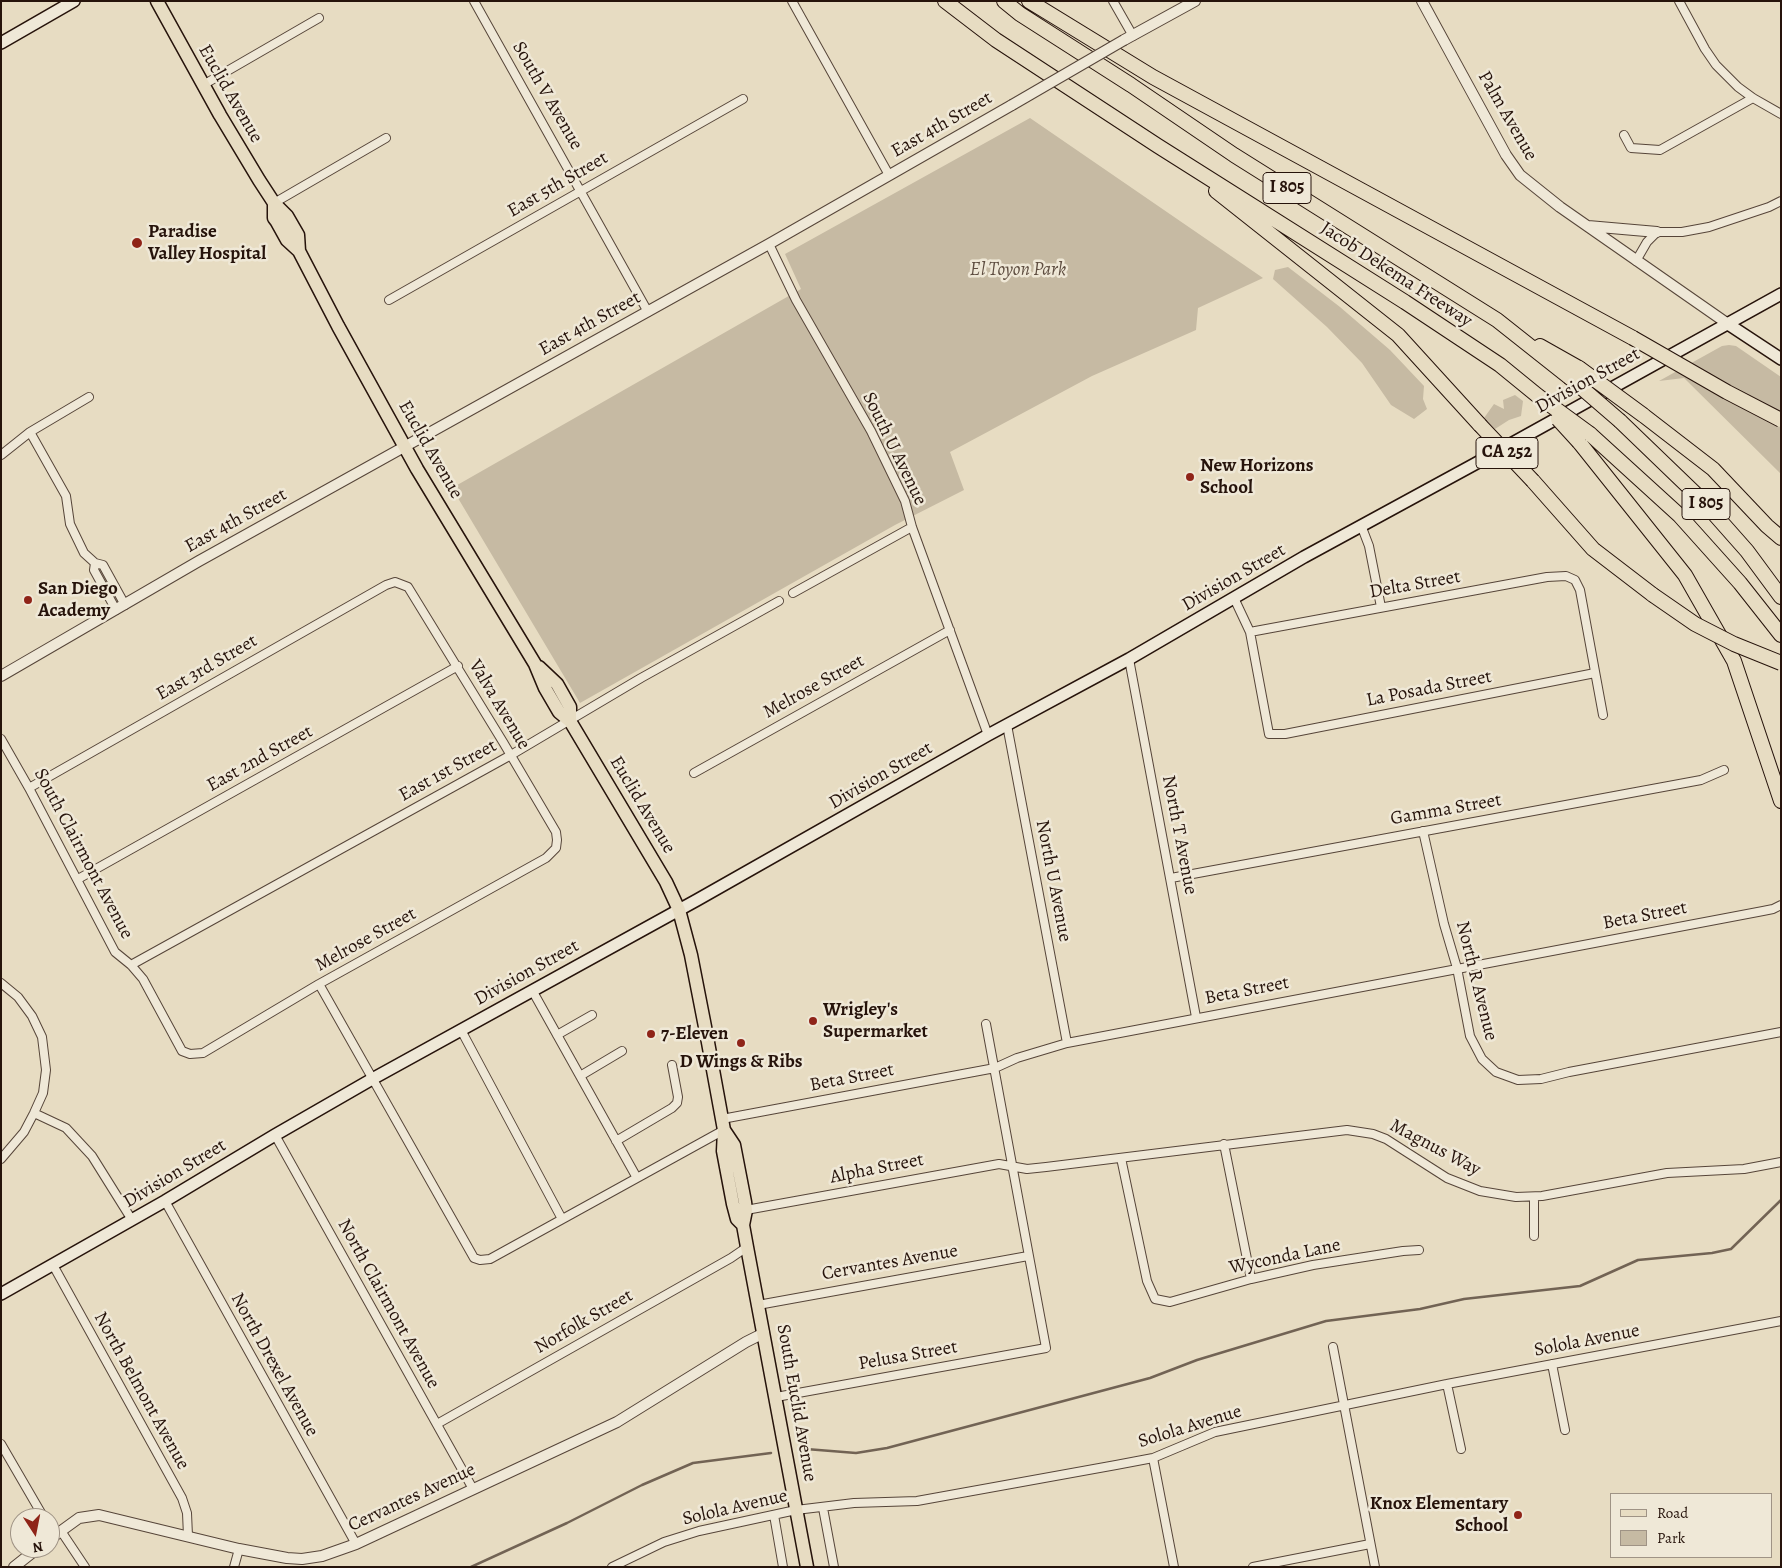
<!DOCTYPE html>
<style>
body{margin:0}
#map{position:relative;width:1782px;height:1568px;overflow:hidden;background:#e7dcc2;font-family:Alegreya,serif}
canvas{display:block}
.frame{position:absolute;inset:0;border:2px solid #26130b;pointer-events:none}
.legend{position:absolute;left:1610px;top:1493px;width:162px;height:65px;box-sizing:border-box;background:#efe8d7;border:1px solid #9f9385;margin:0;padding:6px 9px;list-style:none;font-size:15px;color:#26130b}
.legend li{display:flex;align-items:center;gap:10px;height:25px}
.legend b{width:25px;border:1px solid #9f9385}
.north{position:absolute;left:10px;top:1508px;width:50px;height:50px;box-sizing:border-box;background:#efe8d7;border:1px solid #9f9385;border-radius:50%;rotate:169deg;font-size:14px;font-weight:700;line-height:20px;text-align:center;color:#26130b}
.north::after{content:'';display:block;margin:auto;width:18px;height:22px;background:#8f2418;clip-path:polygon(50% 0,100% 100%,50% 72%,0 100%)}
</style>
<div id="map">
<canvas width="1782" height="1568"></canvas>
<div class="frame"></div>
<ul class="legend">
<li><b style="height:6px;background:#e7dcc2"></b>Road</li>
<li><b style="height:14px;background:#c6baa3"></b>Park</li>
</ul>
<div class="north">N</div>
</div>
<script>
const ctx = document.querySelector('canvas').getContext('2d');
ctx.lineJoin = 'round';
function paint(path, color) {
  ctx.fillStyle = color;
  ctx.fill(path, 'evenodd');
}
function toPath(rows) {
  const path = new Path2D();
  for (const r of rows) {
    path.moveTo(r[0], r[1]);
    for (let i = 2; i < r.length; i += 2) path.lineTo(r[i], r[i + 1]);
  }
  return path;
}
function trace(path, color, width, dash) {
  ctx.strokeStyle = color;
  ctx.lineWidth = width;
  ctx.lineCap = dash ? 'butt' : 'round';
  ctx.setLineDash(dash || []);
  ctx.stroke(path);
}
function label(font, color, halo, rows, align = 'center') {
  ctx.font = font + ' Alegreya,serif';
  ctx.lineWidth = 5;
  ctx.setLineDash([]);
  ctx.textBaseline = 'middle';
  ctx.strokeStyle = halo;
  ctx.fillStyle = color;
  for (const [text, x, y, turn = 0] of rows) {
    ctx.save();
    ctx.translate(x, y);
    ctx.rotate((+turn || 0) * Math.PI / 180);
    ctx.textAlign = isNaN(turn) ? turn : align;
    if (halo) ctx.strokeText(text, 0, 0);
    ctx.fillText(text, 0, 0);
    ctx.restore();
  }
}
const green = toPath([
 [1030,118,1263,278,1198,308,1196,330,1092,376,950,452,964,490,895,525,580,703,452,488,801,289,785,254],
 [1288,267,1340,307,1390,350,1424,386,1423,399,1427,409,1414,419,1391,405,1362,363,1327,327,1273,279,1275,270],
 [1729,345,1736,346,1781,377,1781,474,1684,378,1659,381,1722,346],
 [1515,395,1523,401,1521,416,1509,420,1495,429,1484,418,1494,404,1504,409,1503,400]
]);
const stream = toPath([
 [806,1449,856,1453,887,1448,1150,1378,1197,1360,1326,1321,1420,1309,1464,1299,1580,1286,1638,1260,1712,1253,1731,1249,1781,1200],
 [471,1567,567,1523,642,1485,693,1463,771,1453]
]);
const minor = toPath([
 [474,1,648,312],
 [792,1,889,175],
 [1113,1,1133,36],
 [1679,1,1705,49,1716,65,1738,87,1753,98,1781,114],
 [203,85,319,18],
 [1624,135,1631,148,1660,150,1753,98],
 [274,203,386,138],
 [769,244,796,300,871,431,905,501,912,527,988,735],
 [1636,261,1647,242,1657,232,1682,232,1709,227,1769,207,1781,201],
 [389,300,743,99],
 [30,432,66,496,70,524,84,553,95,563,103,565,125,605],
 [1,455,30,432,89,397],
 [1361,525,1369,546,1381,607],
 [95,563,94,570,116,610],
 [793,593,912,527],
 [1234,598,1250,632,1269,734,1285,734,1595,673],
 [1250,632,1547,577,1566,576,1575,580,1580,590,1603,715],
 [1129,659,1196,1017],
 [1007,725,1067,1043],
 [1,739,29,788,115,952,131,965,143,979,182,1051,190,1054,203,1053,319,984,546,858,556,848,557,840,556,832,503,742,408,587,395,582,386,585,29,788],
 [694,773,950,630],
 [1423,831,1444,924,1457,968,1470,1036,1482,1059,1496,1072,1518,1080,1541,1079,1569,1072,1781,1032],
 [1171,878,1701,780,1724,770],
 [78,879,458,666],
 [131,965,511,755,641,678,779,601],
 [1,983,18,997,32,1016,42,1037,46,1070,43,1093,34,1113,24,1132,1,1159],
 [319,984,474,1258,480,1260,490,1259,724,1130],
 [532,990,637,1178],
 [461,1030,562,1219],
 [557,1035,592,1015],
 [580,1076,622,1051],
 [34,1113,66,1128,92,1156,132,1220],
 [722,1119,995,1068,1017,1058,1067,1043,1763,911,1773,909,1781,905],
 [275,1135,473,1489],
 [616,1141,672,1108,677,1103,678,1097,672,1065],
 [1224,1144,1251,1279],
 [1121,1158,1147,1281,1155,1299,1170,1302,1251,1279,1313,1265,1403,1251,1419,1250],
 [1534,1197,1534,1236],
 [165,1201,356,1544],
 [746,1210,999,1164,1027,1169,1046,1167,1347,1130,1373,1134,1386,1139,1447,1178,1480,1191,1516,1197,1542,1196,1667,1173,1744,1169,1781,1162],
 [53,1265,182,1498,187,1513,188,1536],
 [758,1305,1028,1256],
 [1333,1347,1375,1567],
 [1552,1364,1565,1430],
 [1447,1384,1461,1449],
 [776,1397,1046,1348,986,1024],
 [437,1424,731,1258,747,1247],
 [1,1444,44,1518],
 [1153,1458,1174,1567],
 [823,1508,834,1567],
 [774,1515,783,1567],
 [61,1531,85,1567],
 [234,1567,239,1549],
 [612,1567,664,1542,699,1531,796,1510,854,1503,917,1501,1116,1465,1153,1458,1215,1432,1447,1384,1781,1321],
 [1253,1567,1370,1544]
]);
const tertiary = toPath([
 [1422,1,1506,155,1520,175,1560,207,1728,324],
 [1124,40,1195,1],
 [1588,226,1657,232],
 [1,676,199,561,769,244,1012,105],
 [50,1539,79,1518,99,1515,239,1549,287,1558,302,1559,322,1556,356,1544,617,1422,746,1342,764,1333],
 [14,1567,38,1548]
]);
const secondary = toPath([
 [1,43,74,1],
 [1728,324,1781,359],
 [1,1294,165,1201,275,1135,374,1078,697,900,988,735,1129,659,1304,557,1473,465,1781,294]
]);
const primary = toPath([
 [157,1,220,115,259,180,274,203,287,216,298,235,299,251],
 [274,203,274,218,277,222,287,240,299,251,338,326,417,469,535,664,545,688,559,712,570,721,666,882,679,910,691,955,707,1037,724,1130,723,1151,733,1204,737,1219,743,1225],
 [539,667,557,684,570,707,570,721],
 [724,1130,734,1145,745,1202,746,1210,743,1225,747,1247,807,1567]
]);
const motorway = toPath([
 [945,1,996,40,1158,146,1405,302,1500,365,1538,396],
 [1004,1,1020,14,1131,85,1234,155,1497,320,1569,377],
 [1029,1,1153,77,1633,338],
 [1216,191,1398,335,1480,425],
 [1540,346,1579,368],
 [1643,415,1713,469,1767,526,1781,538],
 [1620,421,1701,499,1747,551,1781,597],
 [1590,434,1679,515,1740,583,1781,635],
 [1579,442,1685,575,1734,661,1781,801],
 [1533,481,1593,549,1653,595]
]);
const tertiaryBridge = toPath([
 [1012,105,1124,40]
]);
const motorwayBridge = toPath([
 [1633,338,1727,392,1781,420],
 [1579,368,1643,415],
 [1569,377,1620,421],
 [1538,396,1590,434],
 [1558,419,1579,442],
 [1480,425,1533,481],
 [1653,595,1695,624,1734,644,1781,663]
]);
const markers = [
 [137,243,6,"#8f2418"],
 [1190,477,5,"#8f2418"],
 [28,600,5,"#8f2418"],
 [813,1021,5,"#8f2418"],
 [651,1034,5,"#8f2418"],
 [741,1043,5,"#8f2418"],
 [1518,1515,5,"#8f2418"]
];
const shields = [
 [1287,188,48],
 [1507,453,62],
 [1706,504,48]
];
const shieldNames = [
 ["I 805",1287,188],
 ["CA 252",1507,453],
 ["I 805",1706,504]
];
const streetNames = [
 ["Euclid Avenue",230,94,60],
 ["South V Avenue",547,96,60],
 ["Palm Avenue",1507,116,60],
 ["East 4th Street",942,125,-30],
 ["East 5th Street",558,185,-30],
 ["Jacob Dekema Freeway",1396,275,33],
 ["East 4th Street",590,324,-29],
 ["Division Street",1588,381,-29],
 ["South U Avenue",894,449,64],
 ["Euclid Avenue",430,450,60],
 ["East 4th Street",236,521,-29],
 ["Division Street",1234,578,-30],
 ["Delta Street",1415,585,-10],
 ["East 3rd Street",207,668,-30],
 ["Melrose Street",814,687,-29],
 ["La Posada Street",1429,689,-11],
 ["Valva Avenue",499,705,59],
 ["East 2nd Street",260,759,-29],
 ["East 1st Street",448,771,-29],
 ["Division Street",881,776,-30],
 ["Euclid Avenue",642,805,59],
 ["Gamma Street",1446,810,-10],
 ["North T Avenue",1179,835,79],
 ["South Clairmont Avenue",83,854,62],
 ["North U Avenue",1053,881,79],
 ["Beta Street",1645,916,-11],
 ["Melrose Street",366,940,-29],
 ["Division Street",527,973,-29],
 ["North R Avenue",1476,981,76],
 ["Beta Street",1247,991,-11],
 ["Beta Street",852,1078,-11],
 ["Magnus Way",1435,1148,28],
 ["Alpha Street",877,1169,-11],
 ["Division Street",175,1174,-31],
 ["Wyconda Lane",1285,1257,-12],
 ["Cervantes Avenue",890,1263,-10],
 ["North Clairmont Avenue",388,1304,61],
 ["Norfolk Street",584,1322,-30],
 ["Solola Avenue",1587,1341,-11],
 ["Pelusa Street",908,1356,-10],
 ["North Drexel Avenue",274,1365,61],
 ["North Belmont Avenue",141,1391,61],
 ["South Euclid Avenue",796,1403,80],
 ["Solola Avenue",1190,1427,-17],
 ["Cervantes Avenue",412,1498,-25],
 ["Solola Avenue",735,1508,-13]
];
const poiNames = [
 ["Paradise",148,232],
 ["Valley Hospital",148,254],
 ["New Horizons",1200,466],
 ["School",1200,488],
 ["San Diego",38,589],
 ["Academy",38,611],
 ["Wrigley's",823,1010],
 ["Supermarket",823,1032],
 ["7-Eleven",661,1034],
 ["D Wings & Ribs",741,1062,"center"],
 ["Knox Elementary",1508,1504,"right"],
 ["School",1508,1526,"right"]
];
const parkNames = [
 ["El Toyon Park",1018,270]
];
paint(green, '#c6baa3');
trace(stream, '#726354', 2.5);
trace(minor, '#564539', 10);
trace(tertiary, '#564539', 12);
trace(secondary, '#26130b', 14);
trace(primary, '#26130b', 15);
trace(motorway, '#26130b', 16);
trace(minor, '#efe8d7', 8);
trace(tertiary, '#efe8d7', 10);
trace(secondary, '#efe8d7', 11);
trace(primary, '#e7dcc2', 12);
trace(motorway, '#e7dcc2', 14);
trace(tertiaryBridge, '#564539', 12, []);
trace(motorwayBridge, '#26130b', 16, []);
trace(tertiaryBridge, '#efe8d7', 10);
trace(motorwayBridge, '#e7dcc2', 14);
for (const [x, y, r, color] of markers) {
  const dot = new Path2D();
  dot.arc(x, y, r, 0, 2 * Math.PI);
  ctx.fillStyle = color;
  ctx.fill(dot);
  trace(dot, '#efe8d7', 2);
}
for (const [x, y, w] of shields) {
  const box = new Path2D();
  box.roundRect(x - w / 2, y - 15.5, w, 31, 4);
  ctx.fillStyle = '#efe8d7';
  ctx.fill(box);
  trace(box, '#26130b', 1);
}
label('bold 18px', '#26130b', null, shieldNames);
label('19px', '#26130b', '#efe8d7', streetNames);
label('bold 19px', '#26130b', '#efe8d7', poiNames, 'left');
label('italic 19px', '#5e4d40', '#efe8d7', parkNames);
</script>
